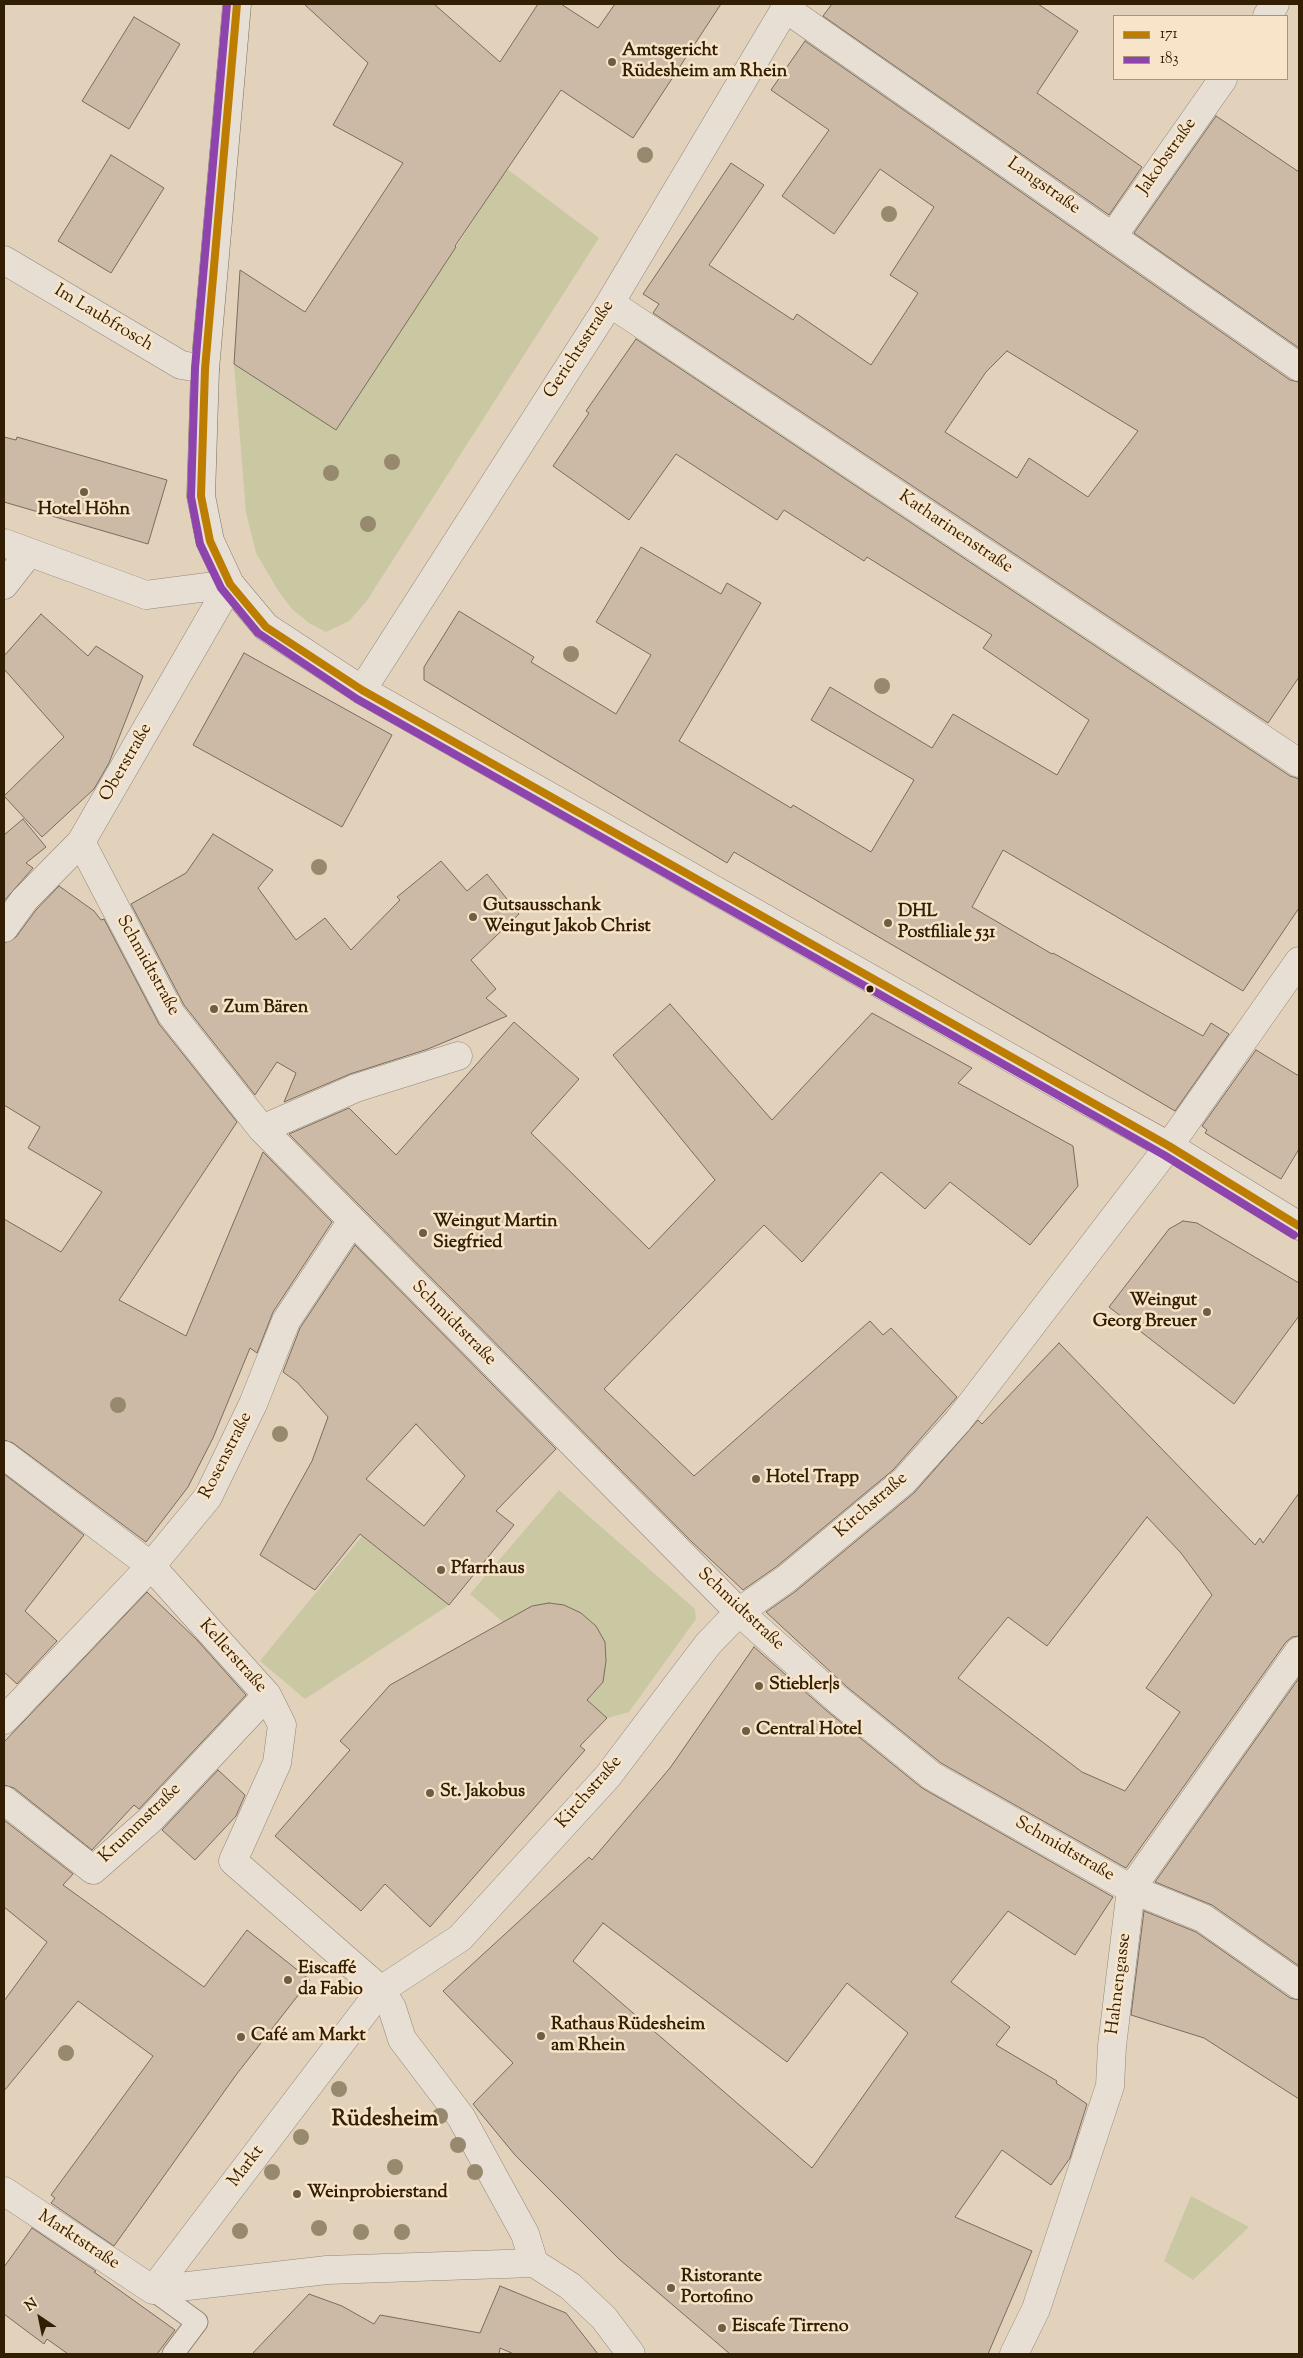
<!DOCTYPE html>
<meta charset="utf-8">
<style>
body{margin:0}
#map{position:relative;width:1303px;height:2358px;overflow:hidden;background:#e2d2bc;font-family:"Sorts Mill Goudy",serif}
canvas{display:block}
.frame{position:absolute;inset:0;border:5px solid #321e02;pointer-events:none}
.legend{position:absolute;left:1113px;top:15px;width:175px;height:65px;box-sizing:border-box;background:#f7e4c9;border:1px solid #a89579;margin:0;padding:6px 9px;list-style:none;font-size:15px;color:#321e02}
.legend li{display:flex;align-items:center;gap:10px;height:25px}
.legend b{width:25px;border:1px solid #a89579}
.north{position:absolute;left:15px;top:2293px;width:50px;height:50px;-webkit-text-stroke:4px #f7e4c9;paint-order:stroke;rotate:326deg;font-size:14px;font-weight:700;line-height:20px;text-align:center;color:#321e02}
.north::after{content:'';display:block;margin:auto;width:18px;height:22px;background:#321e02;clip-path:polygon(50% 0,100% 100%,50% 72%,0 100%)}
</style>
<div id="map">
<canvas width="1303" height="2358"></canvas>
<div class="frame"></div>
<ul class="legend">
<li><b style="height:6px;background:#bc7d01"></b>171</li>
<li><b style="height:6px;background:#8e44ad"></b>183</li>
</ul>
<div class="north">N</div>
</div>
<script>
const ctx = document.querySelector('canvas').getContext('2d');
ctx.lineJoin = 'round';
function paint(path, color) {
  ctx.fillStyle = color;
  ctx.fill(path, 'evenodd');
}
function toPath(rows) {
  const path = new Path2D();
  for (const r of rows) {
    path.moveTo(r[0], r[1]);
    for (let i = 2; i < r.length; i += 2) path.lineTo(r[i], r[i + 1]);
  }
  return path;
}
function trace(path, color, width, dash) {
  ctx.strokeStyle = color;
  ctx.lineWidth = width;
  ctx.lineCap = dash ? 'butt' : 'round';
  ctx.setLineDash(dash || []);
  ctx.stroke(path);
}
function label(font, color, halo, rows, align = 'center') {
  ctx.font = font + ' "Sorts Mill Goudy",serif';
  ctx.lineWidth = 5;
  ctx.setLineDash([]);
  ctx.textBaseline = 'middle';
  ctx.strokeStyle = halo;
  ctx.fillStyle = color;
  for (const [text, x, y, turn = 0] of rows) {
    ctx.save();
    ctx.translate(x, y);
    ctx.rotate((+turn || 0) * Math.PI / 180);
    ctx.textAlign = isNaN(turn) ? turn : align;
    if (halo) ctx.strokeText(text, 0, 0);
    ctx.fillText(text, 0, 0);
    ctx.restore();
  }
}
const green = toPath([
 [507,169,599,238,366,602,349,621,326,632,309,623,292,609,279,592,256,553,246,513,234,364,336,430],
 [559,1490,695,1609,696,1619,629,1712,607,1718,587,1700,603,1682,606,1661,605,1642,581,1613,564,1605,549,1603,503,1622,470,1594],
 [362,1536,449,1605,305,1699,260,1661],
 [1191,2196,1249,2227,1193,2280,1164,2261]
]);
const building = toPath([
 [304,4,434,4,500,62,538,4,561,4,598,28,615,4,721,4,633,138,561,90,455,246,456,247,336,430,234,364,240,270,305,312,403,163,333,125,368,63,304,4],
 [832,4,1038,4,1078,31,1037,93,1142,167,1109,215,823,16,832,4],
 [134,17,180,44,129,129,82,101,134,17],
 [805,41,1290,380,1299,382,1299,677,1268,723,653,313,659,304,643,294,731,163,764,185,709,265,793,320,797,314,871,365,918,293,890,275,934,207,880,169,834,234,782,196,829,130,771,90,805,41],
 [1007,351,1138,431,1088,497,1029,458,1017,478,945,432,986,372,1007,351],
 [1216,116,1299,172,1299,348,1134,233,1216,116],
 [111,155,164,188,111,273,58,241,111,155],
 [636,339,1290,776,1299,779,1299,908,1243,991,1003,850,972,907,1052,954,1053,953,1203,1036,1211,1023,1229,1034,1175,1111,734,852,727,863,424,680,424,667,459,611,534,657,531,662,616,714,651,655,596,622,641,547,721,594,727,583,761,603,679,741,791,808,793,805,871,852,914,780,811,720,830,687,932,748,953,714,1057,775,1089,720,983,648,992,635,867,557,864,561,784,510,777,520,676,454,629,520,553,466,589,413,586,411,636,339],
 [4,437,16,440,17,437,167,480,148,544,4,502,4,437],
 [41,614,88,656,96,646,143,676,109,763,94,789,42,837,4,796,64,737,4,669,4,656,41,614],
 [244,653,392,735,342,827,193,745,244,653],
 [23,819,46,847,26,863,33,868,4,901,4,835,23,819],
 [213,834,273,870,258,888,296,940,325,918,351,950,400,900,397,897,441,861,467,891,487,874,519,914,471,960,496,989,486,998,507,1016,428,1049,350,1074,284,1102,296,1073,277,1062,255,1095,184,1005,131,904,186,873,213,834],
 [59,886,94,911,101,920,104,919,159,1024,237,1122,119,1300,186,1336,263,1152,332,1222,273,1312,257,1353,250,1348,213,1438,188,1487,146,1542,13,1443,4,1440,4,1219,61,1252,102,1192,28,1148,40,1127,4,1105,4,943,16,937,36,910,59,886],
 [670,1004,772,1120,872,1013,972,1068,958,1083,1073,1146,1078,1186,1030,1245,950,1182,925,1209,881,1172,802,1262,764,1225,604,1389,694,1476,870,1321,883,1335,891,1328,957,1397,893,1470,776,1567,743,1590,692,1542,289,1134,349,1108,396,1155,514,1022,579,1079,531,1133,649,1249,715,1180,613,1055,670,1004],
 [1256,1050,1299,1076,1299,1149,1281,1179,1205,1133,1207,1130,1202,1126,1256,1050],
 [1183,1221,1197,1223,1299,1283,1299,1316,1234,1404,1109,1307,1169,1229,1183,1221],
 [355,1245,556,1449,496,1511,514,1525,449,1605,360,1534,315,1590,260,1555,312,1461,328,1417,297,1382,283,1372,300,1328,355,1245],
 [416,1424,465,1476,424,1526,366,1479,416,1424],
 [1059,1343,1255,1545,1260,1538,1263,1543,1299,1493,1299,1636,1292,1637,1286,1642,1126,1868,941,1763,847,1687,766,1612,796,1591,914,1493,978,1420,982,1424,1059,1343],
 [1147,1517,1181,1553,1212,1595,1146,1688,1180,1712,1125,1791,1082,1772,958,1678,1008,1617,1047,1646,1147,1517],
 [4,1474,84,1535,25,1611,57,1641,17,1684,4,1672,4,1474],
 [147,1592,197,1640,246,1695,139,1809,134,1805,92,1850,14,1788,4,1785,4,1742,147,1592],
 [549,1603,564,1605,581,1613,596,1626,605,1642,606,1661,603,1682,587,1700,607,1718,580,1746,585,1750,430,1927,385,1884,361,1911,275,1836,350,1750,340,1741,390,1685,532,1606,549,1603],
 [754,1647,827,1711,922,1788,1113,1897,1075,1955,1008,1911,951,1982,1010,2027,996,2045,1057,2081,1056,2083,1087,2104,1070,2158,1051,2185,1002,2150,955,2217,1032,2251,988,2354,730,2354,619,2259,515,2155,473,2104,513,2063,443,1991,589,1857,592,1860,670,1768,754,1647],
 [603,1923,787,2062,847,1983,908,2033,812,2168,573,1961,603,1923],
 [1299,1678,1299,1966,1212,1905,1155,1882,1299,1678],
 [218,1770,245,1795,236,1816,195,1860,162,1830,218,1770],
 [4,1820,73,1874,63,1885,204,1987,247,1930,310,1980,236,2075,114,2246,51,2203,55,2198,51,2195,153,2056,78,2001,4,2091,4,2001,47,1942,4,1907,4,1820],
 [1144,1911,1196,1932,1290,1998,1299,2000,1299,2099,1204,2038,1131,2015,1144,1911],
 [32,2228,96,2271,94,2272,175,2330,157,2354,68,2354,47,2339,44,2344,4,2314,4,2267,32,2228],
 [500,2286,566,2313,598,2354,514,2354,500,2348,499,2354,252,2354,309,2294,342,2306,374,2324,380,2315,480,2333,500,2286]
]);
const service = toPath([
 [153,2290,197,2322,173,2354]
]);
const pedestrian = toPath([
 [381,1990,392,2008,402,2039,461,2117,525,2234,534,2263]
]);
const minor = toPath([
 [785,8,1299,367],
 [1267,16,1275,4],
 [1113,236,1223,79],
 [4,260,181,365,205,369],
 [610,303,1299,763],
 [4,543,146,595,230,584],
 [4,585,29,553],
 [362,690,610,303,788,4],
 [81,842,171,1014,262,1129,739,1612,837,1699,932,1776,1131,1889,1203,1918,1299,1985],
 [4,928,24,900,81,842,230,584],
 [262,1129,356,1088,458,1056],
 [4,1455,151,1566,267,1695,282,1725,277,1763,233,1861,381,1990],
 [4,1720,151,1566,208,1497,253,1404,286,1321,352,1221],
 [4,1800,93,1870,150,1820,267,1695],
 [4,2191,153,2290],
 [153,2290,381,1990,460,1938,608,1776,708,1644,739,1612,786,1579,904,1481,958,1421,1169,1146,1299,961],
 [153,2290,327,2270,534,2263,570,2286,604,2318,631,2354],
 [1014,2354,1036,2309,1110,2086,1112,2046,1131,1889,1299,1651]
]);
const secondary = toPath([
 [237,4,205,369,201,496,210,541,230,584,266,627,362,690,1069,1091,1169,1146,1299,1226]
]);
const bus1 = toPath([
 [237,4,205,369,201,496,210,541,230,584,266,627,362,690,1169,1146,1299,1226]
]);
const bus2 = toPath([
 [227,4,195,368,191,497,200,544,221,588,258,633,357,699,1164,1155,1294,1235]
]);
const trees = [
 [645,155],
 [889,214],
 [392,462],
 [331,473],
 [368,524],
 [571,654],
 [882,686],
 [319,867],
 [118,1405],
 [280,1434],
 [66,2053],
 [339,2089],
 [440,2116],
 [301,2137],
 [458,2145],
 [395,2167],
 [272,2172],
 [475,2172],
 [319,2228],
 [240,2231],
 [361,2232],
 [402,2232]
];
const markers = [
 [612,62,5,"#705d43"],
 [84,492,5,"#705d43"],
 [473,917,5,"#705d43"],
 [888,923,5,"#705d43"],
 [870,989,4.5,"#321e02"],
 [214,1009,5,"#705d43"],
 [423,1233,5,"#705d43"],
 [1207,1312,5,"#705d43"],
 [756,1479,5,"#705d43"],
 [441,1570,5,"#705d43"],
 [759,1686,5,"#705d43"],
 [746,1731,5,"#705d43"],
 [430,1793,5,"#705d43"],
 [288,1980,5,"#705d43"],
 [541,2036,5,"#705d43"],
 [241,2037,5,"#705d43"],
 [297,2194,5,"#705d43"],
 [671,2288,5,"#705d43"],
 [722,2328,5,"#705d43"]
];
const poiNames = [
 ["Amtsgericht",622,52],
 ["Rüdesheim am Rhein",622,73],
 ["Hotel Höhn",84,511,"center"],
 ["Gutsausschank",483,907],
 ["Weingut Jakob Christ",483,928],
 ["DHL",898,913],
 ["Postfiliale 531",898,934],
 ["Zum Bären",224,1009],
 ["Weingut Martin",433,1223],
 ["Siegfried",433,1244],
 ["Weingut",1197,1302,"right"],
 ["Georg Breuer",1197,1323,"right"],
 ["Hotel Trapp",766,1479],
 ["Pfarrhaus",451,1570],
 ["Stiebler|s",769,1686],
 ["Central Hotel",756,1731],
 ["St. Jakobus",440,1793],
 ["Eiscaffé",298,1970],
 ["da Fabio",298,1991],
 ["Rathaus Rüdesheim",551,2026],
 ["am Rhein",551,2047],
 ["Café am Markt",251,2037],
 ["Weinprobierstand",307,2194],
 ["Ristorante",681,2278],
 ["Portofino",681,2299],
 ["Eiscafe Tirreno",732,2328]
];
const streetNames = [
 ["Jakobstraße",1168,157,-55],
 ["Langstraße",1043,187,35],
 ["Im Laubfrosch",103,319,31],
 ["Gerichtsstraße",580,350,-57],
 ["Katharinenstraße",955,533,34],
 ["Oberstraße",127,763,-60],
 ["Schmidtstraße",147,966,61],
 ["Schmidtstraße",453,1324,45],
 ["Rosenstraße",227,1456,-63],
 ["Kirchstraße",872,1506,-41],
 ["Schmidtstraße",740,1610,43],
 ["Kellerstraße",232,1657,48],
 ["Kirchstraße",590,1793,-49],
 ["Krummstraße",141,1824,-44],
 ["Schmidtstraße",1064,1850,30],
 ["Hahnengasse",1120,1984,-83],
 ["Markt",247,2167,-53],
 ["Marktstraße",78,2241,33]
];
const districtNames = [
 ["Rüdesheim",385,2121]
];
paint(green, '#c9c8a3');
paint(building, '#ccb9a6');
trace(building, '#786d5e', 1);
trace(service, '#928777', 23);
trace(pedestrian, '#928777', 29);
trace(minor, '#928777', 29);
trace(secondary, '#786d5e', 29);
trace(service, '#e7dfd4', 21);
trace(pedestrian, '#e7dfd4', 28);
trace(minor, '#e7dfd4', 28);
trace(secondary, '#e7dfd4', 28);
trace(bus1, '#bc7d01', 8);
trace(bus2, '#8e44ad', 8);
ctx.fillStyle = '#97896d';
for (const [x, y] of trees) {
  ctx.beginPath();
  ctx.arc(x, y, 8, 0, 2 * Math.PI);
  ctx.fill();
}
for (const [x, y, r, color] of markers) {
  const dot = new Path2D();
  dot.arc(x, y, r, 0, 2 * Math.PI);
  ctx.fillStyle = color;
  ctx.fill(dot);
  trace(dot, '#f7e4c9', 2);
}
label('bold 18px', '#321e02', '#f7e4c9', poiNames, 'left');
label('18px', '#321e02', '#f7e4c9', streetNames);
label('bold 22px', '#321e02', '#f7e4c9', districtNames);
</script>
